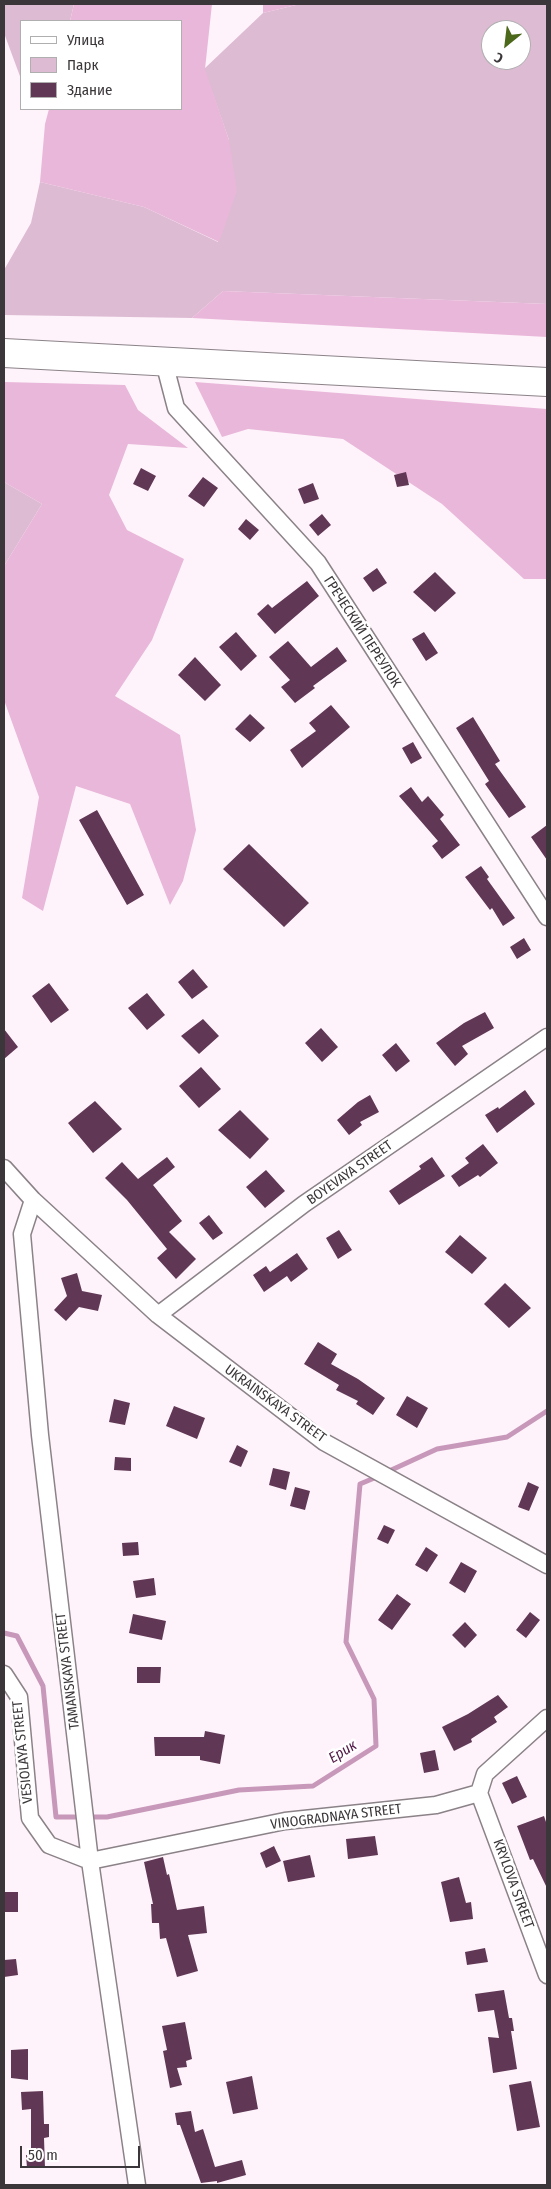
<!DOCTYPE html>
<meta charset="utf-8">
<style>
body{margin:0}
#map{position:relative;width:551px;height:2189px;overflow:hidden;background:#fef3fa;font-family:"Fira Sans Condensed",sans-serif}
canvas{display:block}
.frame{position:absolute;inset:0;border:5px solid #3a3639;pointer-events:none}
.legend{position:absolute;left:20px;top:20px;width:162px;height:90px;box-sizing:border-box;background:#fff;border:1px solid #b0afb0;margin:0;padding:6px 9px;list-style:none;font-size:15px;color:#3a3639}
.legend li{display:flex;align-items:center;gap:10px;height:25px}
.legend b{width:25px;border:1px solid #b0afb0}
.north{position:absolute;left:481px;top:20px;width:50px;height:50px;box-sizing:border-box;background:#fff;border:1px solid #b0afb0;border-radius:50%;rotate:209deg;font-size:14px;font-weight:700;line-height:20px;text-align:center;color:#3a3639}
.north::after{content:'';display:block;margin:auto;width:18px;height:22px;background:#4c681a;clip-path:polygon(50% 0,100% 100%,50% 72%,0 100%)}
.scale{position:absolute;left:20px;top:2146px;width:120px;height:22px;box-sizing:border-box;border:2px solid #3a3639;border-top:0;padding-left:6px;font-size:15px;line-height:18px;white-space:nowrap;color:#3a3639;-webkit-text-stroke:4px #fff;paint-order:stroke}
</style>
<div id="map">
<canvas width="551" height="2189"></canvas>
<div class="frame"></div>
<ul class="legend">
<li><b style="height:6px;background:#fff"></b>Улица</li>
<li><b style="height:14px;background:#ddbbd3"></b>Парк</li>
<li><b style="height:14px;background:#603755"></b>Здание</li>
</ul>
<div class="north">С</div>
<div class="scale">50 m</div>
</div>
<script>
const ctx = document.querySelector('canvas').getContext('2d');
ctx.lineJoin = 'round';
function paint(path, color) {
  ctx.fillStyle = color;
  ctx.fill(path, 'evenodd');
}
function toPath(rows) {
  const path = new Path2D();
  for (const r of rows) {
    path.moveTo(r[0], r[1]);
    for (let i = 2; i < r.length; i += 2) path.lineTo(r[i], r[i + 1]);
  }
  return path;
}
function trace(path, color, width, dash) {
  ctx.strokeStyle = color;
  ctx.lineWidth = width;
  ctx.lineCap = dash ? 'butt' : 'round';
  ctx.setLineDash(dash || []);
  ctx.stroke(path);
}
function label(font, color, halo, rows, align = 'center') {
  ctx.font = font + ' "Fira Sans Condensed",sans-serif';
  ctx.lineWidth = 5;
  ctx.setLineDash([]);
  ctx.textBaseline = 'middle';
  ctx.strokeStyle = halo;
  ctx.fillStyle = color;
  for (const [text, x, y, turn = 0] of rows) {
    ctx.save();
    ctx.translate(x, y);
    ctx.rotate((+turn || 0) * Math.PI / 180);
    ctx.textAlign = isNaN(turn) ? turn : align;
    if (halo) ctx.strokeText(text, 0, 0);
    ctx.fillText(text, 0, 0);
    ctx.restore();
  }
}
const green = toPath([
 [4,4,74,4,70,21,21,21,21,79,4,33],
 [300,4,547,4,547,304,223,291,192,318,4,315,4,270,31,223,40,182,144,207,218,242,229,140,204,69,263,13],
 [491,30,521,30,521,60,491,60],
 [4,482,42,504,4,566]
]);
const forest = toPath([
 [74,4,212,4,205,69,229,140,237,191,219,242,144,207,40,182,45,124,49,109,181,109,181,21,70,21],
 [263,4,300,4,263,13],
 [223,291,547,304,547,337,192,318],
 [4,382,125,385,138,410,188,448,128,444,109,495,127,530,184,559,152,640,115,696,180,735,196,830,183,881,170,905,130,804,76,786,43,911,22,898,39,797,4,700,4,566,42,504,4,482],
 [195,382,547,409,547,579,524,579,442,504,343,439,248,429,222,437]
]);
const stream = toPath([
 [387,1472,437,1449,507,1437,547,1411],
 [4,1633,17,1636,43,1686,56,1817,107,1817,239,1790,313,1786,376,1746,374,1699,346,1642,360,1484,379,1476]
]);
const building = toPath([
 [141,468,156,476,148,491,133,484],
 [406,472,409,485,397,487,394,475],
 [203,477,218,488,204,507,188,496],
 [313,483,319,499,304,504,298,489],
 [322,514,331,525,318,536,309,525],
 [246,519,259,530,250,540,238,529],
 [377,568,387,583,373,592,363,578],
 [435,572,456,593,435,612,413,592],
 [307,581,319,596,275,634,257,614,268,604,272,608],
 [236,632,257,656,241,671,219,647],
 [424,632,438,653,426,661,412,639],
 [288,641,311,667,337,647,347,661,313,686,315,688,295,703,281,687,290,680,269,657],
 [195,657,221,685,205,701,178,675],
 [331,705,350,727,302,768,290,750,316,731,309,723],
 [250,714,265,728,250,742,235,729],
 [473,717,500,761,495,764,526,807,509,818,485,784,489,781,456,728],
 [413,742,422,758,411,764,402,748],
 [411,787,422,802,428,796,444,815,440,819,460,845,442,859,432,846,438,841,399,796],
 [97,810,144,895,127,905,79,820],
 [547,825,547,860,531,837],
 [249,844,309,903,284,927,223,869],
 [481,866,489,877,487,879,515,918,503,926,492,908,490,910,465,877],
 [524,938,531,950,517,959,510,947],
 [193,969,208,987,192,999,178,982],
 [49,983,69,1010,51,1023,32,996],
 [147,993,165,1015,147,1030,128,1008],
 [485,1012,494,1028,462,1046,468,1054,455,1066,436,1043,464,1023],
 [203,1019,219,1036,199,1054,181,1036],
 [321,1028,338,1047,322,1062,305,1043],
 [4,1029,18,1047,4,1059],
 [396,1043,410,1061,396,1072,382,1055],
 [201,1067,221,1089,199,1108,179,1086],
 [525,1090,535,1104,497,1133,485,1115,498,1107,499,1109],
 [370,1095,379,1112,360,1122,362,1125,349,1135,337,1120,358,1102],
 [95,1101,122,1129,93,1153,68,1123],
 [240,1110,269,1139,250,1159,218,1130],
 [483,1144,498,1163,480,1177,478,1175,459,1187,451,1176,469,1163,465,1158],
 [167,1157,175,1167,153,1185,182,1221,169,1232,196,1259,176,1279,157,1258,167,1249,127,1200,105,1178,122,1162,138,1179],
 [432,1157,445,1176,399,1205,389,1191,421,1169,419,1166],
 [266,1170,285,1191,265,1208,246,1187],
 [209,1215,223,1233,213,1240,199,1223],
 [339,1230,352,1250,338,1259,326,1238],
 [460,1235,487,1258,472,1274,445,1252],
 [297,1253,308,1269,291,1282,287,1276,264,1292,253,1275,266,1266,270,1272],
 [77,1273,82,1291,102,1295,98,1311,79,1307,66,1321,54,1310,67,1296,61,1278],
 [505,1283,531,1308,509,1328,484,1304],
 [318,1342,337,1354,331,1364,358,1379,385,1398,373,1415,356,1404,358,1401,336,1390,339,1385,304,1364],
 [407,1396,428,1408,417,1428,396,1415],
 [114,1399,130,1403,125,1425,109,1422],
 [174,1406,205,1418,197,1439,166,1426],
 [237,1445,248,1451,241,1467,229,1462],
 [115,1457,131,1458,131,1471,114,1470],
 [273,1468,290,1472,286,1490,269,1485],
 [528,1482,539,1487,529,1511,518,1507],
 [295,1487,310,1491,305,1510,290,1506],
 [384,1525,395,1530,388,1544,377,1539],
 [138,1542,139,1555,123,1556,122,1543],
 [426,1547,438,1555,427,1572,415,1565],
 [461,1562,477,1571,465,1593,449,1583],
 [154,1578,156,1595,136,1598,133,1581],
 [397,1594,411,1604,392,1630,378,1620],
 [530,1612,540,1620,526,1638,516,1630],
 [133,1614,166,1621,162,1640,129,1633],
 [465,1622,477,1635,465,1648,452,1635],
 [137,1667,161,1667,160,1683,137,1683],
 [498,1695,508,1707,494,1717,497,1722,471,1739,472,1742,454,1751,442,1727,468,1714],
 [205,1731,225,1735,220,1764,200,1760,200,1756,155,1756,154,1737,204,1737],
 [435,1750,439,1770,424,1773,420,1753],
 [517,1776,527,1797,512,1804,502,1783],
 [544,1816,547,1825,547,1888,533,1859,530,1860,517,1826],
 [375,1836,378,1855,348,1859,346,1839],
 [274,1846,281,1861,266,1868,260,1853],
 [310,1855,315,1877,288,1882,283,1861],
 [163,1857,167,1875,169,1874,177,1910,204,1906,207,1933,188,1935,198,1971,177,1977,166,1938,160,1939,159,1923,152,1923,151,1904,153,1904,144,1862],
 [459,1877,466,1903,471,1902,473,1919,450,1922,441,1882],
 [4,1892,18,1892,18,1912,4,1912],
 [485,1948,488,1962,467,1965,465,1952],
 [16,1959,18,1975,4,1977,4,1960],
 [504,1990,509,2018,512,2018,514,2031,511,2031,517,2069,493,2073,488,2037,499,2038,494,2010,478,2012,475,1994],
 [185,2022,192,2059,186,2061,187,2067,177,2068,182,2085,170,2088,163,2051,167,2050,162,2026],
 [28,2049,28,2080,11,2078,11,2050],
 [252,2076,258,2109,233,2114,226,2082],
 [531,2081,540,2127,517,2131,509,2085],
 [43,2091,44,2124,49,2124,49,2137,44,2138,45,2168,27,2168,26,2155,31,2155,31,2109,22,2110,21,2092],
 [191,2111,195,2132,203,2129,215,2167,242,2160,246,2175,217,2183,217,2181,201,2183,180,2125,177,2125,175,2113]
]);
const street = toPath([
 [164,362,176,408,318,563,547,917],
 [4,1168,33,1200,158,1315,324,1442,547,1565],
 [33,1200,22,1234,40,1435,90,1861,137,2185],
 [158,1315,304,1204,547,1037],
 [4,1674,19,1697,30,1818,49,1845,90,1861,285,1821,436,1805,479,1793,485,1774,547,1718],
 [479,1793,547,1975]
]);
const highway = toPath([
 [4,353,547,382]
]);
const streetNames = [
 ["ГРЕЧЕСКИЙ ПЕРЕУЛОК",362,632,57],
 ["BOYEVAYA STREET",350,1173,-35],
 ["UKRAINSKAYA STREET",275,1404,36],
 ["TAMANSKAYA STREET",68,1671,-97],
 ["VESIOLAYA STREET",23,1752,-96],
 ["VINOGRADNAYA STREET",336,1817,-7],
 ["KRYLOVA STREET",513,1884,70]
];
const waterNames = [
 ["Ерик",343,1752,-32]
];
paint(green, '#ddbbd3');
paint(forest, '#e9b7da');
trace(stream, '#c898ba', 5);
paint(building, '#603755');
trace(street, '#8b8288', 19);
trace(highway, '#8b8288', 30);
trace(street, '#fff', 16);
trace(highway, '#fff', 28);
label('14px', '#3a3639', '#fff', streetNames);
label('italic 15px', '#521946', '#fff', waterNames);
</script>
